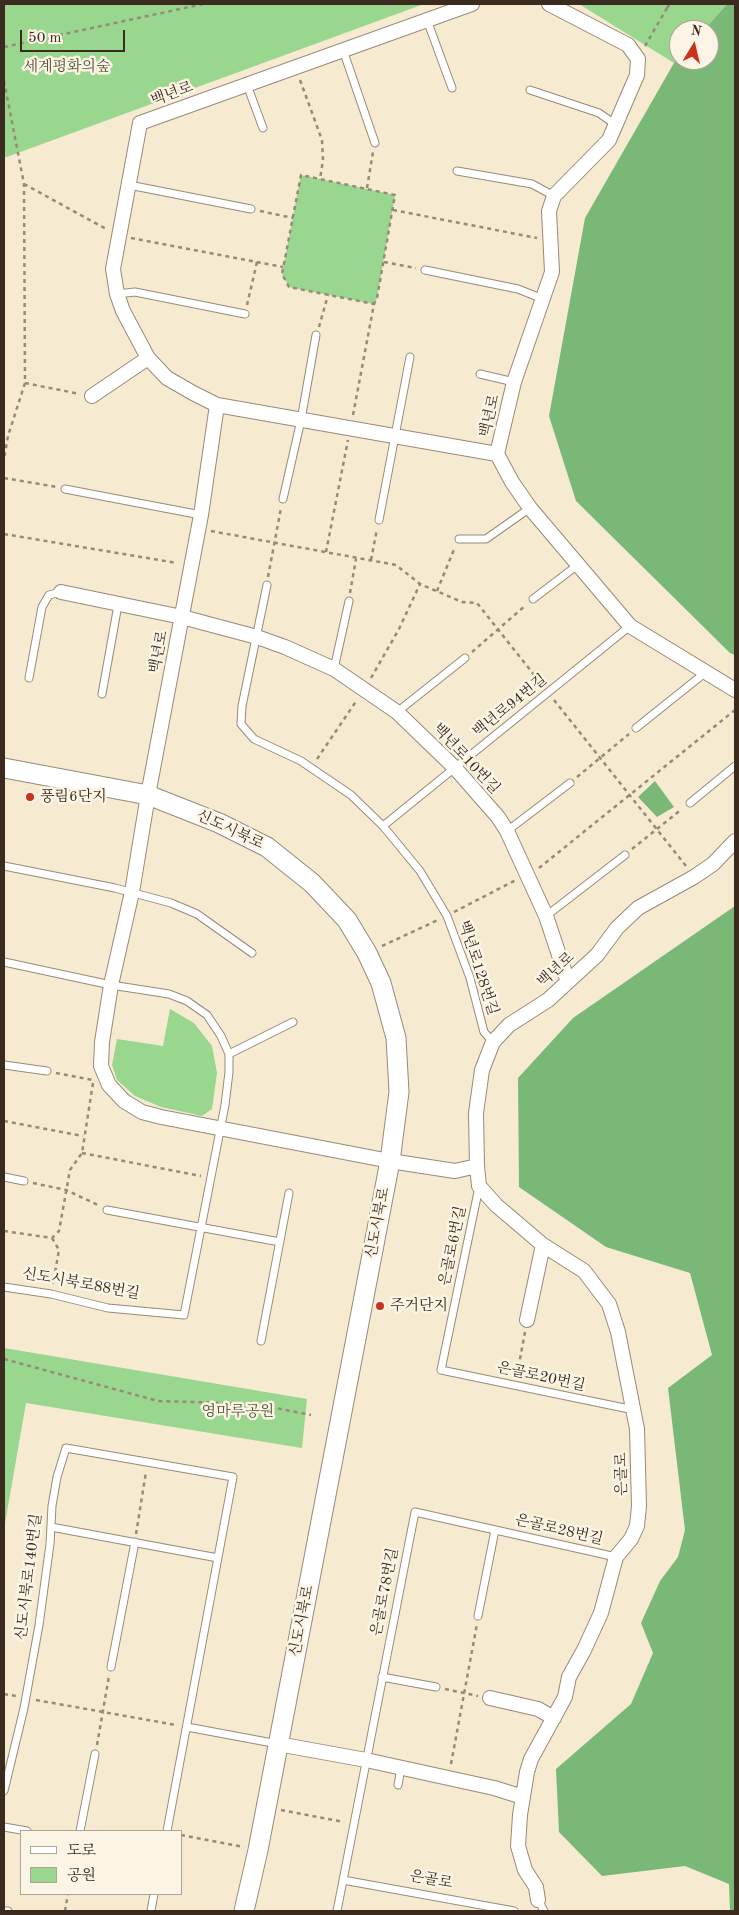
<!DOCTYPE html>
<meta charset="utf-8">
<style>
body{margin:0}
#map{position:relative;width:739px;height:1915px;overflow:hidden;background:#f6ead1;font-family:"Old Standard TT","Noto Serif KR",serif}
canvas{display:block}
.frame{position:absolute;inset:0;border:5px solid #3b2a1e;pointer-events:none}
.legend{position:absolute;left:20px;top:1830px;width:162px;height:65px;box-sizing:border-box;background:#fcf5e5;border:1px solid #afa495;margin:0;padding:6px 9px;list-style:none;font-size:15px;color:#3b2a1e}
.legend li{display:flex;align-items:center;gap:10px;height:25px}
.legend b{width:25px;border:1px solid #afa495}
.north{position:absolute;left:669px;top:20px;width:50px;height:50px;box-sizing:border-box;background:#fcf5e5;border:1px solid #afa495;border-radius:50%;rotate:9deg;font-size:14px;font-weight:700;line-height:20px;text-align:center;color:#3b2a1e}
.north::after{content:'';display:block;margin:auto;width:18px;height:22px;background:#c8321e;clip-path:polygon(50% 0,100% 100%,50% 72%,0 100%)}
.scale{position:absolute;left:20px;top:30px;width:105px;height:22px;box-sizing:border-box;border:2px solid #3b2a1e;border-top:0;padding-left:6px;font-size:15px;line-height:18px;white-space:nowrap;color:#3b2a1e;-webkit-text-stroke:4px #fcf5e5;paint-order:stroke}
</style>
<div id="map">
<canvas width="739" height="1915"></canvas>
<div class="frame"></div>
<ul class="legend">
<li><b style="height:6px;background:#fff"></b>도로</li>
<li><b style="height:14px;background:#98d78d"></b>공원</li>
</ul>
<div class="north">N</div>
<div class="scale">50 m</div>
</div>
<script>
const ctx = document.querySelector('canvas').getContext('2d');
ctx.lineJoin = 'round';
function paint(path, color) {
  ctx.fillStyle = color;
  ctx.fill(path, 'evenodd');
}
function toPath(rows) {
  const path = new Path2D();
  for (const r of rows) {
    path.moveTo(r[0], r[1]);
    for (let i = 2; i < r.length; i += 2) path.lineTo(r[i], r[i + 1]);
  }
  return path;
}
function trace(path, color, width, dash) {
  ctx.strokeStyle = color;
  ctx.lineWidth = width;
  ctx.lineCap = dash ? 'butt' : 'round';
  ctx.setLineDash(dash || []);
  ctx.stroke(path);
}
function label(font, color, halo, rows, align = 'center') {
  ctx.font = font + ' "Old Standard TT","Noto Serif KR",serif';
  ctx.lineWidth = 5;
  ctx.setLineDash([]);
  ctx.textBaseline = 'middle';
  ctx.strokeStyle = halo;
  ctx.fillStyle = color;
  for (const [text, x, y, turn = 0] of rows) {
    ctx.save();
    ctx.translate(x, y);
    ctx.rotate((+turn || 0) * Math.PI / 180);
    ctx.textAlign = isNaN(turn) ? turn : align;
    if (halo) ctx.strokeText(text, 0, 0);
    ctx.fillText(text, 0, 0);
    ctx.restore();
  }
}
const green = toPath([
 [4,4,424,4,4,158],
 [579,4,727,4,704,30,679,30,679,58,674,63],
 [301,175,395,195,377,298,374,304,289,287,282,274],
 [170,1009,194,1023,212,1046,217,1073,212,1109,202,1116,161,1107,135,1096,117,1080,112,1065,117,1039,163,1046],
 [4,1348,307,1399,302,1448,26,1403,4,1529]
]);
const forest = toPath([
 [727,4,735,4,735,655,730,653,576,501,549,416,585,218,674,63,679,58,679,60,709,60,709,30,704,30],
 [655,781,674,807,657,817,638,797],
 [735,906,735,1911,730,1911,729,1884,685,1866,602,1876,559,1832,556,1769,631,1704,653,1653,641,1623,660,1581,678,1557,685,1530,668,1388,712,1355,690,1273,606,1247,519,1187,518,1078,573,1018]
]);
const path = toPath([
 [667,8,670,4],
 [645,46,667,8,665,4],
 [4,47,203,4],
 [300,80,322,140,323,160,320,179],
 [4,81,24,184,25,383,8,436,4,459],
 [24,184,108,230],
 [367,188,373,152],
 [393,210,537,238],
 [260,211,293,218],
 [131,238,283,267],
 [384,262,416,268],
 [247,305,257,262],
 [319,327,328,295],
 [25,383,80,394],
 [353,415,374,304,377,298,395,195,301,175,282,274,289,287,374,304],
 [4,478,57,487],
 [211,531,396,565,420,584,462,602,477,603,543,686],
 [4,534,177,563],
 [326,552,348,440],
 [371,560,377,529],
 [268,577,281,508],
 [437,591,455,547],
 [350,593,356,559],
 [472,652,526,605],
 [371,678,399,629,420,584],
 [554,700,686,866],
 [317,759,357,700],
 [577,777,629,734],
 [632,849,682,809],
 [539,868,735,710],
 [454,912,516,880],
 [382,946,438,920],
 [56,1073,93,1080],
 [4,1121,83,1136],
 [82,1153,201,1176],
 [33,1183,66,1190,98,1205],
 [4,1231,52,1238,59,1231,70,1170,82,1153,93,1083],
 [52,1238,59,1250,53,1284],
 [4,1359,158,1401,256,1404,311,1415],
 [517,1375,525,1332],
 [136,1534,146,1472],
 [445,1689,478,1696],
 [4,1694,16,1696],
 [36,1700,176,1725],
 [97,1745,109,1676],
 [451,1764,477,1624],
 [281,1810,344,1822],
 [181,1835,244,1847],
 [65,1911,68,1894]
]);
const lane = toPath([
 [427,20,452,88],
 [343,50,375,143],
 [247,85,263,128],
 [530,90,599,113,616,125],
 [457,171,532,184,554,196],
 [129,185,251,209],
 [425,270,518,289,543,299],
 [117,294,135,292,245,314],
 [480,374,514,382],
 [65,489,201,515],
 [283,499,301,420,316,335],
 [379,520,410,357],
 [459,539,486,539,530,508],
 [267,585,242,706,241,724,254,739,301,761,351,795,383,826,420,871,447,916,470,978,484,1032,493,1042],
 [533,599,579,564],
 [334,669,349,601],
 [29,678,42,607,49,595,61,592],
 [102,694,118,605],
 [397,712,465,658],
 [636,728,706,672],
 [690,803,735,766],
 [383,826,630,626],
 [507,831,570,783],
 [4,866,115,888,171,903,197,914,252,953],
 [546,916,625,855],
 [4,962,111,985,169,994,187,1001,207,1015,221,1036,229,1054,229,1072,225,1105,184,1315,108,1308,51,1294,4,1287],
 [229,1054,293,1022],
 [4,1065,47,1071],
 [4,1177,24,1181],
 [479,1187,441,1370,634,1410],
 [107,1210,280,1242],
 [261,1341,289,1193],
 [51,1527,218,1558],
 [478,1616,495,1530],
 [111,1667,135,1542],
 [382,1677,436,1687],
 [187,1727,278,1744],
 [398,1785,401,1768],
 [4,1791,24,1708,39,1625,50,1544,52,1506,57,1477,66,1448,233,1477,167,1831],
 [4,1827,27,1831],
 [80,1831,95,1754],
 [343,1880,514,1911],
 [538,1900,544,1911],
 [4,1911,8,1911],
 [151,1911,154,1894],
 [337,1911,415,1512,616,1557]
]);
const street = toPath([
 [472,4,140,123,113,269,117,294,123,311,148,358,167,378,193,393,217,405,201,515,148,795,132,892,111,985,102,1042,101,1066,109,1085,124,1101,142,1112,161,1117,390,1161,455,1171,477,1166,479,1186,496,1205,543,1245,584,1271,609,1304,618,1332,637,1429,639,1506,637,1526,631,1539,616,1557,601,1613,584,1650,569,1677,565,1697,531,1759,527,1772,520,1815,518,1846,525,1870,536,1887,538,1900],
 [549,4,628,45,638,59,637,75,609,140,554,196,549,211,552,272,514,382,497,454,512,482,530,508,630,626,735,690],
 [92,396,148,358],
 [217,405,497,454],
 [61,592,182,617,257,637,285,647,334,669,397,712,455,768,498,817,507,831,546,916,568,982],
 [477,1166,476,1113,482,1070,493,1042,509,1025,548,1000,597,955,617,928,638,908,694,877,713,864,735,841],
 [527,1320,543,1245],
 [490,1698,538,1709,554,1718],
 [278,1744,366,1760,494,1788,523,1797]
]);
const secondary = toPath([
 [4,768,148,795,219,823,267,847,312,883,347,920,367,953,381,983,396,1038,399,1092,390,1161,258,1850,244,1911]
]);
const markers = [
 [30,797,5,"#c8321e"],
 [380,1306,5,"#c8321e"]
];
const parkNames = [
 ["세계평화의숲",67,67],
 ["영마루공원",238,1412]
];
const streetNames = [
 ["백년로",172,94,-20],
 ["백년로",490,416,-77],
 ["백년로",159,652,-79],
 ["백년로94번길",510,706,-39],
 ["백년로10번길",466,759,47],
 ["신도시북로",230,830,25],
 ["백년로128번길",478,968,72],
 ["백년로",556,970,-42],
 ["신도시북로",378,1223,-79],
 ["은골로6번길",453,1246,-78],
 ["신도시북로88번길",81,1284,10],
 ["은골로20번길",541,1377,12],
 ["은골로",622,1474,-91],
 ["은골로28번길",559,1530,13],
 ["신도시북로140번길",29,1577,-83],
 ["은골로78번길",385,1592,-79],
 ["신도시북로",302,1621,-79],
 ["은골로",431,1880,10]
];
const poiNames = [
 ["풍림6단지",40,797],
 ["주거단지",390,1306]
];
paint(green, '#98d78d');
paint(forest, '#7ab878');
trace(lane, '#988a78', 9);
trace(street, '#988a78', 16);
trace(secondary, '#988a78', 21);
trace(path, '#988a78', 2.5, [4, 4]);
trace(lane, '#fff', 7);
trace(street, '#fff', 14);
trace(secondary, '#fff', 19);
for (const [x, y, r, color] of markers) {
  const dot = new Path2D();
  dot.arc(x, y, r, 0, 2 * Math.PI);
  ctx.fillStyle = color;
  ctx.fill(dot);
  trace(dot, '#fcf5e5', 2);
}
label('15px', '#52553a', '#fcf5e5', parkNames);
label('15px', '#3b2a1e', '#fcf5e5', streetNames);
label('15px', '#3b2a1e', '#fcf5e5', poiNames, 'left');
</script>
